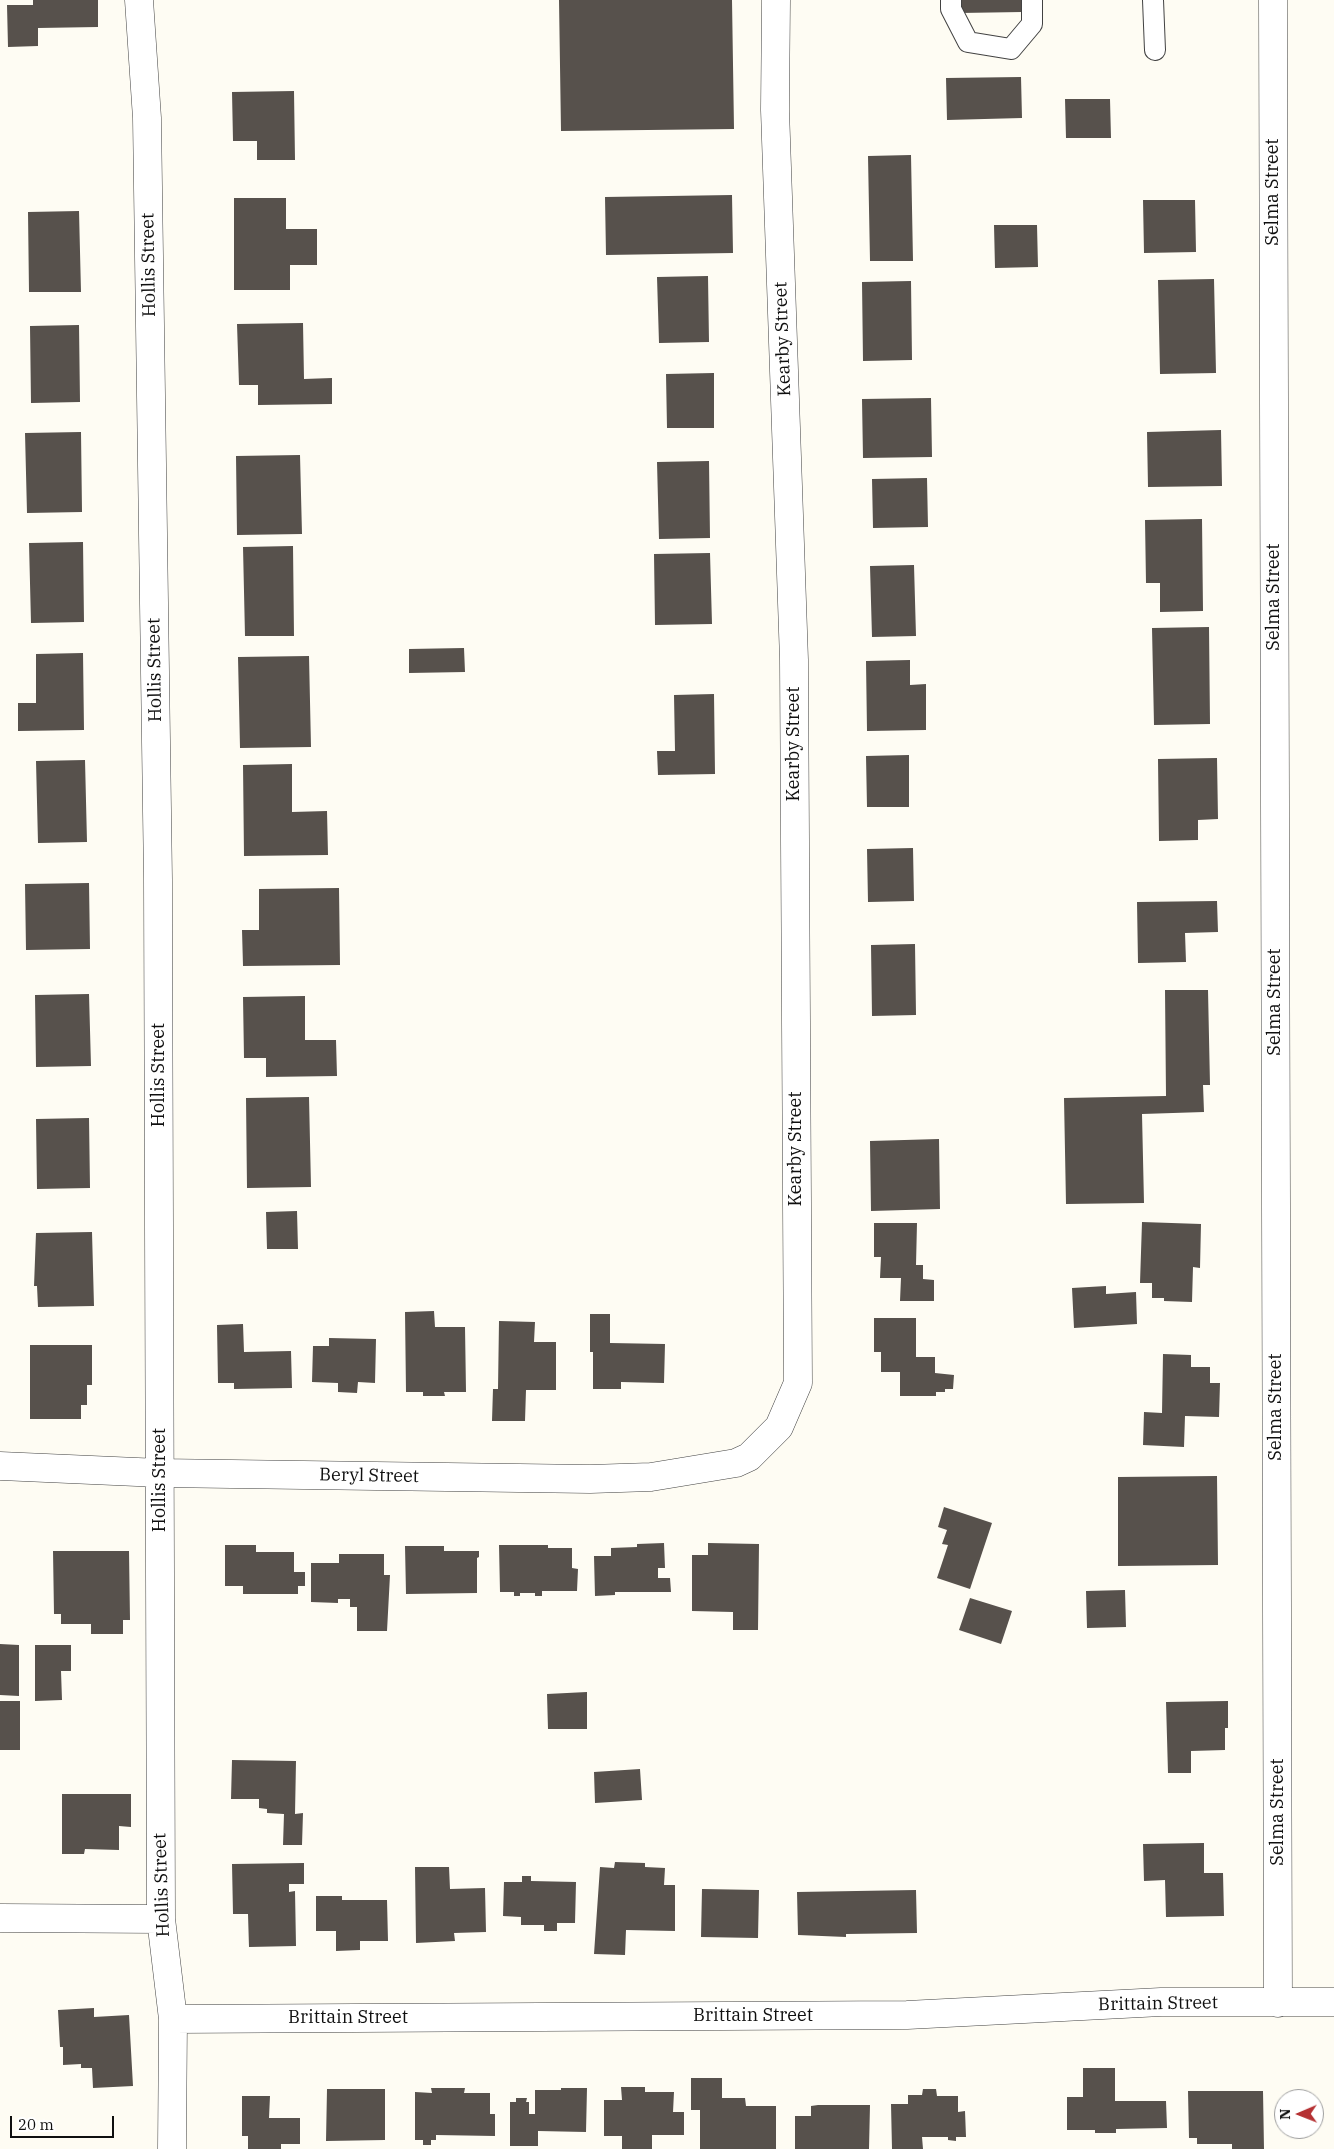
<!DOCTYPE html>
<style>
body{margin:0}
#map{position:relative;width:1334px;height:2149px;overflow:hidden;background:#fefcf3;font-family:"IBM Plex Serif",serif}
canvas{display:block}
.north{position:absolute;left:1274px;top:2089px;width:50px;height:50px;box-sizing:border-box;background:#fff;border:1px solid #9f9f9f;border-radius:50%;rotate:269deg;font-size:14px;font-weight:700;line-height:20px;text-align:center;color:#0f0f0f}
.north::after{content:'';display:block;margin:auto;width:18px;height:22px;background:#b53133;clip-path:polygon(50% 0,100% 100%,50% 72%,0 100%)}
.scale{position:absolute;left:10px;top:2116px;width:104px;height:22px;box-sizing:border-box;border:2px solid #0f0f0f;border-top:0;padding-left:6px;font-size:15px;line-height:18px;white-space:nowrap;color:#0f0f0f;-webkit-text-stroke:4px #fff;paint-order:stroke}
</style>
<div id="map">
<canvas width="1334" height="2149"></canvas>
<div class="north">N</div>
<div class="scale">20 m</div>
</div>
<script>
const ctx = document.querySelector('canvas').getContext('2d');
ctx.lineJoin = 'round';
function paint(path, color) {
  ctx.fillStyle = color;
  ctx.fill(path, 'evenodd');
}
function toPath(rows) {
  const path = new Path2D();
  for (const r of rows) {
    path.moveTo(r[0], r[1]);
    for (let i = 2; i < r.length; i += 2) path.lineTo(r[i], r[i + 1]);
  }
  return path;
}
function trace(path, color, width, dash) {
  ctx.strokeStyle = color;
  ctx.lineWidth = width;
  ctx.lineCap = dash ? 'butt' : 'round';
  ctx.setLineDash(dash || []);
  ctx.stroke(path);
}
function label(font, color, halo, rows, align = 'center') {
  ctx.font = font + ' "IBM Plex Serif",serif';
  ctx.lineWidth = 5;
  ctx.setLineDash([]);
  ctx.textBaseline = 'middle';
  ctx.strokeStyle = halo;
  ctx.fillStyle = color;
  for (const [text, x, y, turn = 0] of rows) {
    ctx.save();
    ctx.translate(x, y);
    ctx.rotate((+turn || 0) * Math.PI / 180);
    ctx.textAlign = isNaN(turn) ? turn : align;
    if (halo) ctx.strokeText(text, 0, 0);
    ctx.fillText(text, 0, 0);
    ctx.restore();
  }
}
const building = toPath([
 [33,0,98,0,98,27,38,28,38,46,8,47,7,5,33,5],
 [559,0,732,0,734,129,561,131],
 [960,0,1022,0,1022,12,960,13],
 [1021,77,1022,118,947,120,946,78],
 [294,91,295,160,257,160,257,141,233,141,232,92],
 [1065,99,1110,99,1111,138,1066,138],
 [911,155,913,261,870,261,868,156],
 [732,195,733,253,606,255,605,197],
 [234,198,286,198,286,229,317,229,317,265,290,265,290,290,234,290],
 [1143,200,1195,200,1196,252,1144,253],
 [79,211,81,292,29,292,28,212],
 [994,225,1037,225,1038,267,995,268],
 [708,276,709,342,659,343,657,277],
 [1214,279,1216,373,1160,374,1158,280],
 [911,281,912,360,863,361,862,282],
 [303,323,304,379,332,378,332,404,258,405,258,385,239,385,237,324],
 [79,325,80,402,31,403,30,326],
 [714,373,714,428,667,428,666,374],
 [931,398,932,457,863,458,862,399],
 [1221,430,1222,486,1148,487,1147,432],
 [81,432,82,512,27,513,25,433],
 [300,455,302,534,237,535,236,456],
 [709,461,710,538,659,539,657,462],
 [927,478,928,527,873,528,872,479],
 [1202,519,1203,611,1160,612,1160,583,1146,583,1145,520],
 [83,542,84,622,31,623,29,543],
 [293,546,294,636,245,636,243,547],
 [710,553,712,624,655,625,654,554],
 [914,565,916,636,872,637,870,566],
 [1209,627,1210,724,1154,725,1152,628],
 [464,648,465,672,409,673,409,649],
 [83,653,84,730,18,731,18,703,36,703,36,654],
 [309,656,311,747,240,748,238,657],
 [910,660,910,685,926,684,926,730,867,731,866,661],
 [714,694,715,774,658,775,657,751,675,751,674,695],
 [909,755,909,807,867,807,866,756],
 [1217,758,1218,819,1198,820,1198,840,1159,841,1158,759],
 [85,760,87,842,38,843,36,761],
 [292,764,292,812,327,811,328,855,244,856,243,765],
 [913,848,914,901,868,902,867,849],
 [89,883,90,949,26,950,25,884],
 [339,888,340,965,243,966,242,930,259,930,259,889],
 [1217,901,1218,932,1185,933,1186,962,1138,963,1137,902],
 [915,944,916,1015,872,1016,871,945],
 [1165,990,1208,990,1210,1085,1203,1085,1204,1112,1142,1114,1144,1203,1066,1204,1064,1098,1166,1096],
 [89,994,91,1066,36,1067,35,995],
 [305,996,305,1040,336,1040,337,1076,266,1077,266,1058,244,1058,243,997],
 [309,1097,311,1187,247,1188,246,1098],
 [89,1118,90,1188,37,1189,36,1119],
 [939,1139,940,1209,871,1211,870,1141],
 [297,1211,298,1249,267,1249,266,1212],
 [1142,1222,1201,1224,1200,1268,1193,1267,1192,1302,1164,1301,1164,1298,1152,1298,1152,1283,1140,1283],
 [874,1223,917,1223,916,1265,923,1265,923,1279,934,1280,934,1301,900,1301,901,1278,880,1278,881,1257,874,1257],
 [92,1232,94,1306,38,1307,37,1286,34,1286,36,1233],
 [1106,1286,1106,1294,1136,1292,1137,1324,1074,1328,1072,1288],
 [434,1311,435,1327,465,1327,466,1392,444,1392,445,1396,423,1396,423,1392,406,1392,405,1312],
 [590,1314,610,1314,610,1343,665,1344,664,1383,621,1382,621,1389,593,1389,593,1352,590,1352],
 [874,1318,916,1318,916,1357,935,1357,935,1373,954,1375,953,1389,945,1389,945,1392,936,1392,936,1396,900,1396,900,1372,881,1372,881,1352,874,1352],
 [499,1321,535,1322,534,1342,556,1342,556,1390,526,1390,525,1421,492,1421,493,1389,498,1389],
 [243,1324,244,1352,291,1351,292,1388,234,1389,234,1383,218,1383,217,1325],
 [329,1338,376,1339,375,1383,358,1382,357,1393,338,1392,338,1383,312,1382,313,1346,329,1346],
 [30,1345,92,1345,92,1385,87,1385,87,1405,81,1405,81,1419,30,1419],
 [1163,1354,1191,1355,1191,1367,1210,1367,1210,1383,1220,1383,1219,1417,1185,1416,1184,1447,1143,1445,1144,1412,1162,1413],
 [1217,1476,1218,1565,1118,1566,1118,1477],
 [944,1507,992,1523,970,1589,937,1578,948,1545,942,1544,947,1530,938,1527],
 [664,1543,665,1568,658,1568,658,1578,670,1578,671,1592,615,1592,615,1595,595,1596,594,1556,611,1556,611,1548,637,1547,637,1544],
 [708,1543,759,1544,758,1630,733,1630,733,1612,692,1611,692,1555,708,1555],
 [225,1545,256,1545,256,1552,294,1552,294,1572,305,1572,305,1586,298,1586,298,1594,243,1594,243,1586,225,1586],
 [499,1545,548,1545,548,1548,572,1548,572,1568,578,1569,577,1591,542,1591,542,1596,535,1596,535,1593,520,1593,520,1596,514,1596,514,1592,500,1592],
 [405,1546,444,1546,444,1551,479,1551,479,1557,477,1558,477,1593,406,1594],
 [53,1551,129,1551,130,1620,123,1620,123,1634,91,1634,91,1624,61,1624,61,1614,54,1614],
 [339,1554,384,1554,384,1575,390,1575,387,1631,357,1631,357,1607,350,1607,350,1599,338,1599,338,1603,311,1602,311,1563,339,1563],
 [1125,1590,1126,1627,1087,1628,1086,1591],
 [970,1598,1012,1611,1001,1644,959,1630],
 [0,1644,19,1645,19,1696,0,1695],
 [35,1645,71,1645,71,1671,61,1671,62,1700,35,1701],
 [587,1692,587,1729,548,1729,547,1694],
 [0,1701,20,1701,20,1750,0,1750],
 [1228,1701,1228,1728,1225,1728,1225,1750,1191,1751,1191,1773,1168,1773,1166,1702],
 [232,1760,296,1761,295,1814,303,1813,302,1845,283,1845,284,1814,267,1813,267,1809,259,1808,259,1799,231,1799],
 [640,1769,642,1800,595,1803,594,1772],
 [62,1794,131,1794,131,1827,119,1826,119,1850,85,1849,84,1854,62,1854],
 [1204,1843,1204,1873,1223,1873,1224,1916,1166,1917,1165,1880,1144,1881,1143,1844],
 [615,1862,645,1863,645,1867,665,1868,664,1885,675,1885,675,1931,626,1930,625,1955,594,1954,600,1867,614,1868],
 [304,1863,304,1884,289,1884,289,1892,295,1891,296,1946,249,1947,248,1914,233,1914,232,1864],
 [415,1867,449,1867,450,1889,485,1888,486,1932,454,1933,455,1941,416,1943],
 [522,1876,531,1876,531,1881,576,1882,575,1923,557,1923,557,1931,544,1931,544,1925,521,1925,521,1917,503,1916,504,1882,522,1882],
 [702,1889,759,1890,758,1938,701,1937],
 [916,1890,917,1933,846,1934,846,1937,798,1935,797,1892],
 [316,1896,342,1896,342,1900,387,1900,388,1941,360,1941,360,1950,336,1951,336,1931,316,1931],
 [94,2008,94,2017,129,2015,133,2086,93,2088,92,2068,81,2068,81,2064,63,2065,63,2047,60,2047,58,2010],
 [1083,2068,1115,2068,1115,2101,1166,2101,1167,2128,1116,2129,1116,2133,1095,2133,1095,2130,1067,2130,1067,2097,1083,2097],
 [691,2078,722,2078,722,2098,745,2098,746,2106,776,2106,776,2149,700,2149,700,2110,691,2110],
 [621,2087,645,2087,645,2092,674,2092,673,2112,684,2112,684,2135,652,2135,652,2149,622,2149,622,2136,604,2136,604,2100,622,2100],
 [431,2088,465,2088,464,2093,490,2093,490,2114,495,2114,495,2136,436,2135,436,2140,431,2140,431,2145,423,2145,423,2140,415,2140,415,2092,432,2093],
 [561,2088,587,2088,586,2132,538,2131,538,2146,510,2146,510,2102,516,2102,516,2098,527,2098,526,2102,529,2102,529,2114,535,2114,535,2090,561,2090],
 [327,2089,385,2089,385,2140,326,2141],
 [923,2089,936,2089,937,2096,958,2096,958,2112,965,2111,966,2137,956,2137,956,2141,948,2140,948,2137,922,2137,923,2149,892,2149,891,2104,908,2104,908,2095,922,2095],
 [1188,2091,1263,2091,1264,2149,1232,2149,1232,2144,1197,2144,1197,2138,1189,2138],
 [242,2096,270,2096,269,2118,300,2118,300,2144,281,2144,281,2149,248,2149,248,2136,242,2136],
 [818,2105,870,2105,869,2149,795,2149,795,2116,811,2116,811,2106]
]);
const lane = toPath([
 [951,0,951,9,968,42,1011,49,1032,24,1032,0],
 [1153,0,1155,50]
]);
const street = toPath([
 [139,0,147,118,158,880,161,1919,173,2019,172,2149],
 [1273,0,1278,2003],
 [0,1466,160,1473,590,1479,651,1477,736,1463,749,1457,779,1427,798,1383,794,660,775,110,776,0],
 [0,1918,161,1919],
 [173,2019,907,2015,1161,2002,1334,2002]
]);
const streetNames = [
 ["Selma Street",1273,192,-90],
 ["Hollis Street",149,265,-91],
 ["Kearby Street",783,339,-92],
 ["Selma Street",1274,597,-90],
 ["Hollis Street",155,670,-91],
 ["Kearby Street",794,744,-90],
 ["Selma Street",1275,1002,-90],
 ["Hollis Street",159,1075,-90],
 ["Kearby Street",796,1149,-90],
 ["Selma Street",1276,1407,-90],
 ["Beryl Street",369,1476,1],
 ["Hollis Street",160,1480,-90],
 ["Selma Street",1278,1812,-90],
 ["Hollis Street",162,1885,-92],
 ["Brittain Street",1158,2004,-1],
 ["Brittain Street",753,2016],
 ["Brittain Street",348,2018]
];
paint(building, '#57514c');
trace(lane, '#424242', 22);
trace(street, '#424242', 29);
trace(lane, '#fff', 20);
trace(street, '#fff', 28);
label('18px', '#0f0f0f', '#fff', streetNames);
</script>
